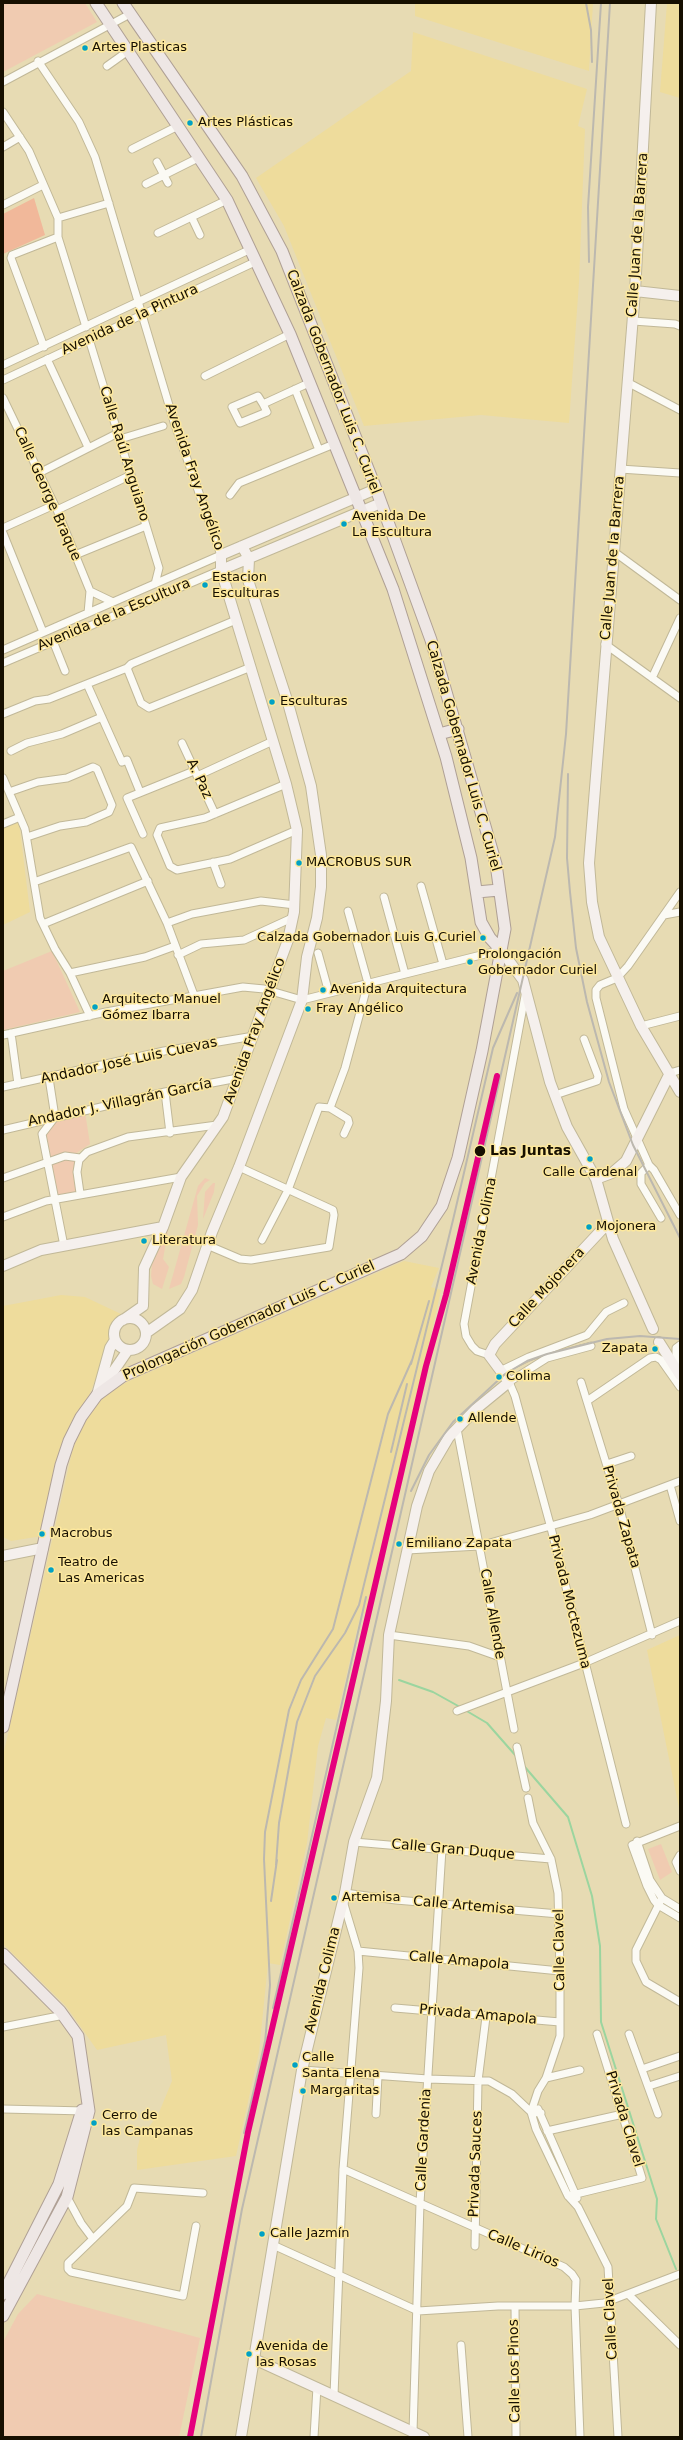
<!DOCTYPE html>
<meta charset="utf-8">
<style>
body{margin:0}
#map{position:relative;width:683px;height:2440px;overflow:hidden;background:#e7dbb3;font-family:"DejaVu Sans",sans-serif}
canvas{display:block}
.frame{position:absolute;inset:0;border:4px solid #160f00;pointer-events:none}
</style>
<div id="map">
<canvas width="683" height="2440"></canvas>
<div class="frame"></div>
</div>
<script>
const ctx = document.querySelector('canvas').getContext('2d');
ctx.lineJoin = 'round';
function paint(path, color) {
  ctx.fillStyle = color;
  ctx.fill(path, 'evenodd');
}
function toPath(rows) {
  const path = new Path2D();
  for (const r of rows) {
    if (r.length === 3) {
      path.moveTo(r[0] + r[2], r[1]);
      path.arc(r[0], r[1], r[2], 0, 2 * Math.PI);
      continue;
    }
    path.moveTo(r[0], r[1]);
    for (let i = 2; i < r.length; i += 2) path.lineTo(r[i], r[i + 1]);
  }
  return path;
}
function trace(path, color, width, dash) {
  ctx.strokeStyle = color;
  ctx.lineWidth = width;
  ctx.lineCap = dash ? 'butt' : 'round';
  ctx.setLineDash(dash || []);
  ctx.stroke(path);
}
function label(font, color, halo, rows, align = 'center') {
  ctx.font = font + ' "DejaVu Sans",sans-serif';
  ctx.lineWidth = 3;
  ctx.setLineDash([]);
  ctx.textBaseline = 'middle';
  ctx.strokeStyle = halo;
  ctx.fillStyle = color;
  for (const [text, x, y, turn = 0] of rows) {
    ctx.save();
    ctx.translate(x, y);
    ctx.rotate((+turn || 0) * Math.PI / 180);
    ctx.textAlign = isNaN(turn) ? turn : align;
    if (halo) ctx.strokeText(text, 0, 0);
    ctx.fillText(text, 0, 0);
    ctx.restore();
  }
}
const built = toPath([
 [415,3,593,3,589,71,415,16],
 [667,3,680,3,680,98,660,92],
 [413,32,587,89,578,126,585,129,579,282,569,423,481,415,364,426,284,226,256,178,411,71],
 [19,822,30,912,3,925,3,828],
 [404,1261,439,1268,431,1287,441,1290,369,1614,361,1613,336,1720,326,1718,318,1746,307,1843,280,1965,268,1963,259,2052,236,2156,137,2170,137,2150,140,2138,158,2115,172,2081,166,2035,97,2050,66,2006,3,1944,3,1756,73,1448,85,1422,103,1396,127,1382],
 [61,1295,85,1297,121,1314,85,1406,42,1536,11,1541,3,1537,3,1306],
 [680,1635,680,1813,647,1650]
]);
const green = toPath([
 [3,3,85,3,97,22,3,72],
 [52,951,80,1012,3,1030,3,971],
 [85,1112,90,1144,75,1154,77,1192,57,1197,43,1135,55,1119],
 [205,1178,210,1180,205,1183,197,1196,198,1225,184,1277,181,1284,169,1289,198,1186],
 [213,1183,215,1183,214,1192,203,1219,205,1192],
 [169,1226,163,1259,169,1267,162,1289,153,1284,151,1276,152,1264],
 [661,1844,672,1872,660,1880,648,1849],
 [37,2294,200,2338,179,2437,3,2437,3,2342,18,2314]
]);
const forest = toPath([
 [34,198,45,235,3,254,3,214]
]);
const stream = toPath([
 [399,1680,433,1692,460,1707],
 [465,1710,487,1723,516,1756],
 [524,1766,568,1817,592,1896,600,1946,601,2022,657,2199,656,2219,676,2269]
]);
const street = toPath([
 [107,66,128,51],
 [3,82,130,14],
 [3,112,29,151,58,218,58,237,86,327],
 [3,147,20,137],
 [132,149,178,126],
 [157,162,168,183],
 [146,184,198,158],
 [3,205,43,185],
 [58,218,109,203],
 [192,218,200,235],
 [158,233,227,200],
 [633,321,675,324,680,326],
 [89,339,159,568,155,584],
 [44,347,11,258,12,255,58,237],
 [47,359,88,447],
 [3,365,251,249],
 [205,376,290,334],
 [3,380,257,261],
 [627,382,680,410],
 [295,389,319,450],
 [3,398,57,510,90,591,113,602],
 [263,404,267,412,240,423,232,407,258,396,263,404,311,382],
 [120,439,163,426],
 [620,469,680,473],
 [39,473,118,433],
 [230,495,239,483,334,444],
 [57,510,131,475],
 [3,528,54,505],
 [3,533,43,632],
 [613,551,680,600],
 [75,555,146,526],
 [88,613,90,591],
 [53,641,65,671],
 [605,644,680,698],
 [3,650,221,555,174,422,95,157,79,122,38,61],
 [3,663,221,570],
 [127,668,141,703,149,708,251,667],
 [652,678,680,618],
 [87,684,122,762,127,760,140,792],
 [3,714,35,701,49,699,127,668,131,664,236,620],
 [182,743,215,814],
 [11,751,27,743,62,734,102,717],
 [197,776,273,741],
 [3,778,25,829,40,918,55,949,70,973,90,1016],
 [286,784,205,818,160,828,157,835,170,866,177,870,230,859,297,830],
 [9,792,38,782,67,778,93,767,97,769,112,805,109,812,86,822,60,826,27,837],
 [3,824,20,817],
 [143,834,127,798,194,771],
 [213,862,221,884],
 [34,882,131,847,167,923,194,995],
 [421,886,443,964],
 [680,892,628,966,617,978,600,985,596,990,596,998,624,1109,649,1165,654,1170,680,1215],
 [384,897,405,974],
 [664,915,680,912],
 [167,923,192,914,261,901,295,905],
 [43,924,148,881],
 [318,953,329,993],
 [178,955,201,944,244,940,292,918],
 [70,973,145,957,175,946],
 [641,1026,680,1016],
 [11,1033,18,1084],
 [3,1035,106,1012,243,987,264,989,302,1000,501,950],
 [670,1073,680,1070],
 [49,1078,55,1117,42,1134,64,1246],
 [3,1087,164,1051,254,1036],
 [165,1092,170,1133],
 [555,1095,597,1081,598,1076,584,1039],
 [330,1108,345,1068,368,983,348,911],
 [3,1130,165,1092,238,1078],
 [649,1165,641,1173,641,1184,661,1218],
 [3,1178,65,1156,80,1158],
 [80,1193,77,1172,79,1160,87,1152,128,1137,217,1125],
 [3,1217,46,1201,181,1177],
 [262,1240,288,1190,319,1107,330,1108,348,1119,349,1123,344,1134],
 [207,1245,240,1259,251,1260,329,1247,334,1215,333,1210,239,1167],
 [680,1345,676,1348,676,1355,680,1362],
 [591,1346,547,1358,509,1382,515,1396,551,1528,626,1824],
 [489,1355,477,1351,472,1346,466,1336,464,1324,525,996],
 [502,1370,529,1357,587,1335,606,1312,624,1303],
 [581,1382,619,1505,652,1635],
 [587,1401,650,1358,656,1357,661,1360,680,1387],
 [457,1429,514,1729],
 [607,1464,631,1456],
 [670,1485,680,1521],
 [407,1550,479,1546,590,1515,680,1481],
 [389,1635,469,1646,500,1657],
 [457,1711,584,1663,680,1621],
 [517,1747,526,1788],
 [528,1798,533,1823,551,1859,558,1893,560,1971,560,2036,546,2078,538,2091,531,2112,536,2129,568,2196,578,2207,608,2267,618,2437],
 [680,1826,632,1845,647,1886,654,1900,658,1905,680,1918],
 [637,1841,650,1880,662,1898,680,1909],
 [354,1842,551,1859],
 [680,1855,676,1862,680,1871],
 [345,1893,396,1900,559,1914],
 [662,1898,636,1950,636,1961,646,1982,680,2002],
 [358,1951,560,1971],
 [395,2008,560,2022],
 [3,2027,64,2015],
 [629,2034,658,2114],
 [642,2069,680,2056],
 [302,2070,428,2079,489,2081,512,2094,531,2112,541,2113],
 [546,2078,580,2070],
 [649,2086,680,2076],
 [3,2109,85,2111],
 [538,2109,577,2198],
 [376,2114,378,2076],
 [547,2131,623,2114],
 [343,2169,564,2267,572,2274,576,2280,575,2306,580,2437],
 [568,2196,642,2178,597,2034],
 [67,2197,81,2223,93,2239],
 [196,2226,183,2296,71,2272,68,2269,68,2263,127,2206,134,2188,203,2193],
 [273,2245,418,2311,498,2306,575,2306,604,2303,680,2274],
 [475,2246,478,2081,486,2017],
 [629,2295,680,2345],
 [515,2306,516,2437],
 [461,2345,468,2437],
 [334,2395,343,2169,359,1968,358,1951,343,1901],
 [413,2432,420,2203,442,1849],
 [314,2437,317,2387]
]);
const secondary = toPath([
 [651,3,635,291,589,863,592,902,599,937,641,1026,680,1092],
 [635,291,680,296],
 [221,570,381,503],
 [501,950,523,980,550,1082,559,1106,567,1127,596,1179,613,1239,653,1329],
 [596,1179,612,1173,626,1161,670,1073],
 [3,1266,41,1250,163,1227],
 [130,1334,16],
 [123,1320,143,1306,144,1268,163,1227,181,1177,223,1117,288,940,294,912,297,830,286,784,221,570,221,555,376,489],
 [146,1333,180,1309,192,1290,212,1232,239,1167,302,1000,307,957,317,918,321,887,321,855,311,786,288,703,248,580,249,559,242,546],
 [659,1342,680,1375],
 [104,1385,128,1350],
 [97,1395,110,1348,115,1340],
 [3,1556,43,1548],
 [254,2359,424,2437],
 [241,2437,302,2070,345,1893,354,1842,377,1778,386,1701,389,1635,417,1506,429,1471,449,1437,476,1409,509,1382,489,1355,495,1344,608,1223]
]);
const primary = toPath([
 [96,3,227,200,290,334,393,589,446,757,471,858,481,922,490,938,501,950],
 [439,734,458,729],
 [477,892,499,890],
 [3,1727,61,1465,69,1441,81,1417,97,1395,123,1376,401,1254,422,1236,442,1206,458,1158,482,1051,505,929,496,864,431,640,376,489,282,251,242,176,123,3],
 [3,1954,60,2011,78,2036,89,2111,67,2197,3,2316],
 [3,2294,59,2184,82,2110]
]);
const rail = toPath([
 [586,3,591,30,592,62],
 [589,262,588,207,601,3],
 [568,774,567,858,570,892,576,948,587,1002,609,1082,633,1145,680,1238],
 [411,1364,429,1301],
 [391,1452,407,1384],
 [411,1491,429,1455,453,1422,505,1374,527,1361,547,1354,607,1339,640,1336,680,1339],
 [276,1865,279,1823,297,1722,315,1676,345,1633,359,1605,453,1220,493,1048,517,993],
 [271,1901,277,1860],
 [273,2008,366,1597],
 [265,2043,270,1985,264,1859,265,1832,289,1710,301,1680,333,1629,388,1414,412,1360],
 [244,2133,266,2037],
 [201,2437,242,2209,555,837,566,734,610,3]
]);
const rail1 = toPath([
 [190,2437,248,2132,426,1366,446,1295,497,1076]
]);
const markers = [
 [85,48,3.5,"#01a1c4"],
 [190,123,3.5,"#01a1c4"],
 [344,524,3.5,"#01a1c4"],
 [205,585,3.5,"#01a1c4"],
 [272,702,3.5,"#01a1c4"],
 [299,863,3.5,"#01a1c4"],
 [483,938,3.5,"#01a1c4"],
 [470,962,3.5,"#01a1c4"],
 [323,990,3.5,"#01a1c4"],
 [95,1007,3.5,"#01a1c4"],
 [308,1009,3.5,"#01a1c4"],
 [480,1151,6,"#160f00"],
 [590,1159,3.5,"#01a1c4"],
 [589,1227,3.5,"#01a1c4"],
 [144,1241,3.5,"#01a1c4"],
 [655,1349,3.5,"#01a1c4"],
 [499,1377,3.5,"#01a1c4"],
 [460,1419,3.5,"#01a1c4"],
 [42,1534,3.5,"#01a1c4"],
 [399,1544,3.5,"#01a1c4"],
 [51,1570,3.5,"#01a1c4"],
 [334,1898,3.5,"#01a1c4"],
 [295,2065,3.5,"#01a1c4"],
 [303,2091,3.5,"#01a1c4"],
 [94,2123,3.5,"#01a1c4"],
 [262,2234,3.5,"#01a1c4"],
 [249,2354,3.5,"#01a1c4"]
];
const busNames = [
 ["Artes Plasticas",92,48],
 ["Artes Plásticas",198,123],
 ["Avenida De",352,517],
 ["La Escultura",352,533],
 ["Estacion",212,578],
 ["Esculturas",212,594],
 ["Esculturas",280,702],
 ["MACROBUS SUR",306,863],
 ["Calzada Gobernador Luis G.Curiel",476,938,"right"],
 ["Prolongación",478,955],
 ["Gobernador Curiel",478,971],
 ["Avenida Arquitectura",330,990],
 ["Arquitecto Manuel",102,1000],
 ["Gómez Ibarra",102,1016],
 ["Fray Angélico",316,1009],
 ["Calle Cardenal",590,1173,"center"],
 ["Mojonera",596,1227],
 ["Literatura",152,1241],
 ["Zapata",648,1349,"right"],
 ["Colima",506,1377],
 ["Allende",468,1419],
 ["Macrobus",50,1534],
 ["Emiliano Zapata",406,1544],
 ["Teatro de",58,1563],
 ["Las Americas",58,1579],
 ["Artemisa",342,1898],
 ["Calle",302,2058],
 ["Santa Elena",302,2074],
 ["Margaritas",310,2091],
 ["Cerro de",102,2116],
 ["las Campanas",102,2132],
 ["Calle Jazmín",270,2234],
 ["Avenida de",256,2347],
 ["las Rosas",256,2363]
];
const streetNames = [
 ["Calle Juan de la Barrera",638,235,-86],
 ["Avenida de la Pintura",130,320,-25],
 ["Calzada Gobernador Luis C. Curiel",333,382,69],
 ["Calle Raúl Anguiano",124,454,73],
 ["Avenida Fray Angélico",194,477,71],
 ["Calle George Braque",47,494,66],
 ["Calle Juan de la Barrera",613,558,-85],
 ["Avenida de la Escultura",114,615,-23],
 ["Calzada Gobernador Luis C. Curiel",463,756,74],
 ["A. Paz",199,779,65],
 ["Avenida Fray Angélico",255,1031,-70],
 ["Andador José Luis Cuevas",129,1061,-12],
 ["Andador J. Villagrán García",120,1103,-12],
 ["Avenida Colima",482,1231,-79],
 ["Calle Mojonera",547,1288,-47],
 ["Prolongación Gobernador Luis C. Curiel",249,1321,-24],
 ["Privada Zapata",621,1517,74],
 ["Privada Moctezuma",569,1602,76],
 ["Calle Allende",492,1614,80],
 ["Calle Gran Duque",453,1850,5],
 ["Calle Artemisa",464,1906,5],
 ["Calle Clavel",560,1950,-91],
 ["Calle Amapola",459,1961,5],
 ["Avenida Colima",323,1980,-76],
 ["Privada Amapola",478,2015,5],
 ["Privada Clavel",624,2119,73],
 ["Calle Gardenia",424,2140,-87],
 ["Privada Sauces",476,2164,-88],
 ["Calle Lirios",523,2249,23],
 ["Calle Clavel",611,2319,-93],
 ["Calle Los Pinos",515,2371,-91]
];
const stopNames = [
 ["Las Juntas",490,1151]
];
paint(built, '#eedc9c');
paint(green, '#f0cbb1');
paint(forest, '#f1b89a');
trace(stream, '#9bd59f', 2);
trace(street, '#c1b898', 9);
trace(secondary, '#c1b898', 12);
trace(primary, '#afa095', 13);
trace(street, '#fbfaf4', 7);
trace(secondary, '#f5f0ed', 10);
trace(primary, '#eee7e5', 11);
trace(rail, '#bcb8af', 2);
trace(rail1, '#e5007d', 6);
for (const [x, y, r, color] of markers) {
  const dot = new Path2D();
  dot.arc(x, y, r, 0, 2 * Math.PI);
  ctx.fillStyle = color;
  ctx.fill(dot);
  trace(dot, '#fde89d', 1.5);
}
label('13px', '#160f00', '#fde89d', busNames, 'left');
label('14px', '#160f00', '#fde89d', streetNames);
label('bold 14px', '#160f00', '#fde89d', stopNames, 'left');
</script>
